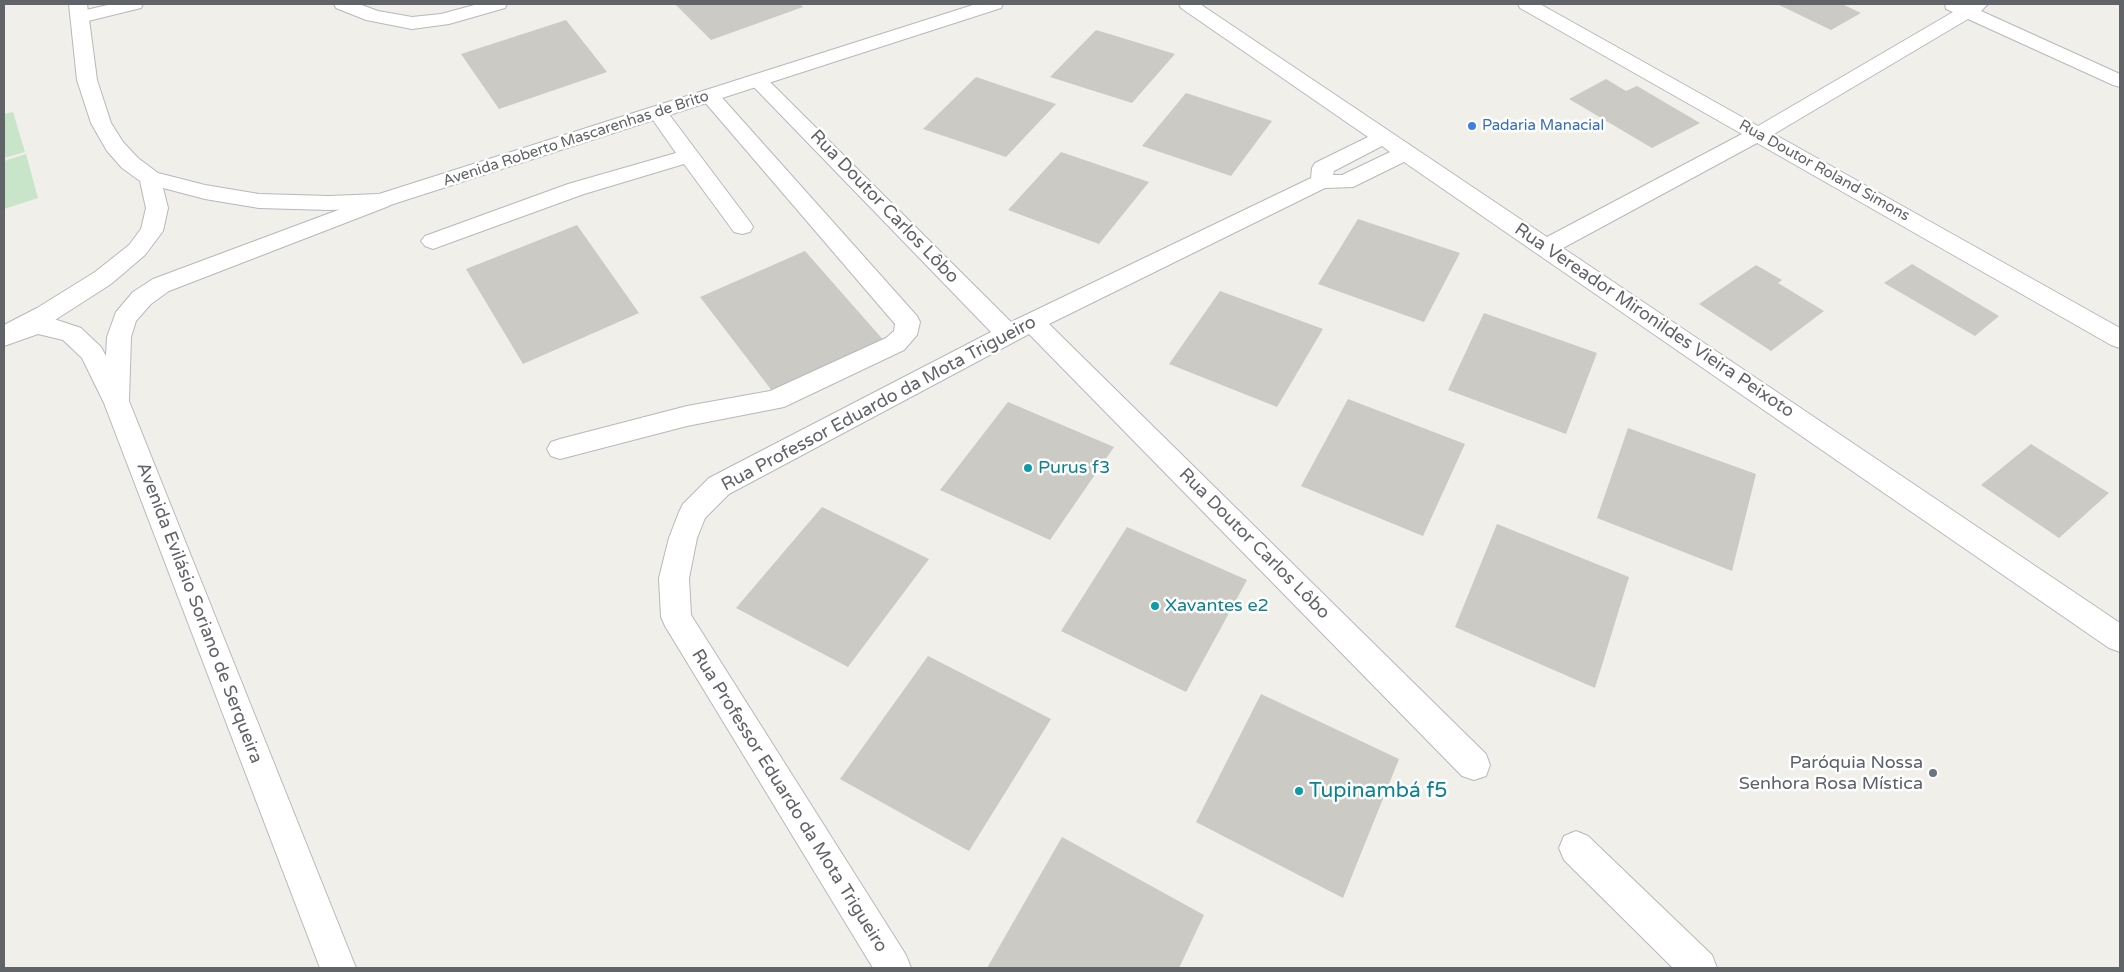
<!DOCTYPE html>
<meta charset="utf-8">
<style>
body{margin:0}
#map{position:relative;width:2124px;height:972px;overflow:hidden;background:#f0efe9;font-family:"Varela Round",sans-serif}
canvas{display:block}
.frame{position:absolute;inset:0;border:5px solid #606367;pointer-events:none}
</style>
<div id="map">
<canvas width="2124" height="972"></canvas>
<div class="frame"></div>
</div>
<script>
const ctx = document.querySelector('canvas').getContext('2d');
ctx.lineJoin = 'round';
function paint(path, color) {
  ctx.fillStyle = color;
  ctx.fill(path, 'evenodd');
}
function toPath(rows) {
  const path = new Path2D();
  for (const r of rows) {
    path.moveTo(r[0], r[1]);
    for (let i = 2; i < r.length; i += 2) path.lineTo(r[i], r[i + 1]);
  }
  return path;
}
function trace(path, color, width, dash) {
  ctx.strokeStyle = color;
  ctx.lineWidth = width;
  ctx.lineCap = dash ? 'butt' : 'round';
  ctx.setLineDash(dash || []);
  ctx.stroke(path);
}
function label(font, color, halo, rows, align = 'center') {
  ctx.font = font + ' "Varela Round",sans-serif';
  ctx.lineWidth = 5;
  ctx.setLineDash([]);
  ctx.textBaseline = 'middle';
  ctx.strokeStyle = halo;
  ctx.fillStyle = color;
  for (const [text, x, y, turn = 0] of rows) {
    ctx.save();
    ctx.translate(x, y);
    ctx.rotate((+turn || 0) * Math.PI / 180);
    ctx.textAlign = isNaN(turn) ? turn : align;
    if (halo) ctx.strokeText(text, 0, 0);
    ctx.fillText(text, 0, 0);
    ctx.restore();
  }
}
const green = toPath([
 [13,112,25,152,4,158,4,114],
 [26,154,38,198,4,209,4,161]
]);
const building = toPath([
 [675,4,800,4,803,7,711,40],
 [1777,4,1842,4,1861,13,1831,30],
 [566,20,607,72,499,109,461,54],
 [1096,30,1175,54,1132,103,1050,77],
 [976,77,1056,104,1006,157,923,129],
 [1606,79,1626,91,1637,86,1700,123,1652,148,1569,99],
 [1186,93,1272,121,1231,176,1142,146],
 [1061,152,1149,182,1099,244,1008,210],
 [1358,219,1460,253,1424,322,1318,284],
 [577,225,639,313,523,364,466,269],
 [805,251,886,343,776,396,700,297],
 [1912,264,1999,316,1975,336,1884,283],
 [1756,265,1782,280,1778,283,1824,311,1771,351,1699,304],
 [1220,291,1323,329,1277,407,1169,364],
 [1484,313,1597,353,1566,434,1448,390],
 [1348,399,1465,444,1423,536,1301,486],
 [1008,402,1114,447,1050,540,940,490],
 [1628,428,1756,474,1732,571,1597,518],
 [2031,444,2109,493,2059,538,1981,485],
 [822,507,929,559,848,667,736,608],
 [1497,524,1629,577,1595,688,1455,627],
 [1127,527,1247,580,1186,692,1061,631],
 [928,656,1051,719,969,851,840,779],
 [1261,694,1399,759,1343,898,1196,822],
 [1062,837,1204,915,1179,968,987,968]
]);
const service = toPath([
 [710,90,717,92,917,316,920,322,917,335,904,350,784,407,687,426,560,459,551,456,547,449,551,442,560,439,687,406,770,391,886,338,894,331,895,324,703,100,700,96,703,92,710,90],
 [1576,831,1588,836,1712,955,1717,968,1673,968,1564,860,1559,848,1564,836,1576,831]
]);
const minor = toPath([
 [112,4,143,4,141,8,80,23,73,21,71,17,73,13,112,4],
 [334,4,359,4,378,11,412,17,441,14,478,4,507,4,505,8,449,24,412,29,366,20,336,8,334,4],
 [1179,4,1200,4,1547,237,1742,134,1520,8,1518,4,1540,4,1758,126,1953,12,1946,9,1945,4,1988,4,1981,11,2120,74,2120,87,2113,85,1968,19,1774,134,2120,328,2120,348,2111,345,1757,143,1563,248,2120,623,2120,652,2109,648,1404,162,1353,187,1325,188,1049,324,1486,754,1490,765,1486,776,1474,780,1462,776,1029,334,729,494,705,518,697,538,689,578,691,615,906,955,911,968,873,968,665,626,661,617,659,578,669,538,679,512,683,504,709,478,991,332,748,81,751,77,758,75,765,77,1011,322,1311,178,1312,168,1315,163,1368,137,1181,8,1179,4],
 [1382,146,1390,152,1342,175,1333,175,1334,171,1382,146],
 [658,107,665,109,750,222,753,227,750,232,742,234,734,232,684,164,584,194,441,246,433,249,425,246,421,241,425,236,568,184,676,153,648,113,651,109,658,107],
 [381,194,389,196,392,201,389,206,169,291,151,304,136,321,131,337,129,401,356,968,320,968,104,403,82,358,63,340,38,334,4,346,4,328,37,316,54,319,81,328,101,347,106,356,107,337,116,312,133,292,153,279,381,194]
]);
const tertiary = toPath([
 [69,4,87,4,97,80,111,123,123,142,138,158,158,173,205,185,259,194,329,196,379,194,976,4,1003,4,1001,8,381,208,329,210,259,208,205,199,163,188,168,208,163,231,145,255,111,284,55,320,4,344,4,325,37,308,95,272,129,245,141,229,146,208,140,181,122,168,107,151,91,123,77,80,69,4]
]);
const markers = [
 [1472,126,5,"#3f7fe0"],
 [1028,468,5,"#0f9aa8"],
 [1155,606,5,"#0f9aa8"],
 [1933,773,5,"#6b7280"],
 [1299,791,5,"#0f9aa8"]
];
const farShopnames = [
 ["Padaria Manacial",1482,126]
];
const farStreetnames = [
 ["Avenida Roberto Mascarenhas de Brito",576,139,-18],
 ["Rua Doutor Roland Simons",1824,171,29]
];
const streetNames = [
 ["Rua Doutor Carlos Lôbo",884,207,46],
 ["Rua Vereador Mironildes Vieira Peixoto",1654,321,34],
 ["Rua Professor Eduardo da Mota Trigueiro",879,404,-28],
 ["Rua Doutor Carlos Lôbo",1254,544,45],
 ["Avenida Evilásio Soriano de Serqueira",199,613,69],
 ["Rua Professor Eduardo da Mota Trigueiro",789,801,58]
];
const cultureNames = [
 ["Purus f3",1038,468],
 ["Xavantes e2",1165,606]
];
const worshipNames = [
 ["Paróquia Nossa",1923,763],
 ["Senhora Rosa Mística",1923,784]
];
const nearCulturenames = [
 ["Tupinambá f5",1309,791]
];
paint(green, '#c8e5c9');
paint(building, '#cccac5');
trace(service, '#b6b8bb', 2);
trace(minor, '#b6b8bb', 2);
trace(tertiary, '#b6b8bb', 2);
paint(service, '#fff');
paint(minor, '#fff');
paint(tertiary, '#fff');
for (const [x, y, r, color] of markers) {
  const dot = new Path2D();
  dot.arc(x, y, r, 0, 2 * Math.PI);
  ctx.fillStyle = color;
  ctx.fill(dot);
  trace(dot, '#fff', 2);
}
label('15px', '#366cbe', '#fff', farShopnames, 'left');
label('15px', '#606367', '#fff', farStreetnames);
label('18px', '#606367', '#fff', streetNames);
label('18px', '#0d838f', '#fff', cultureNames, 'left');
label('18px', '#5b616d', '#fff', worshipNames, 'right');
label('21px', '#0d838f', '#fff', nearCulturenames, 'left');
</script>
